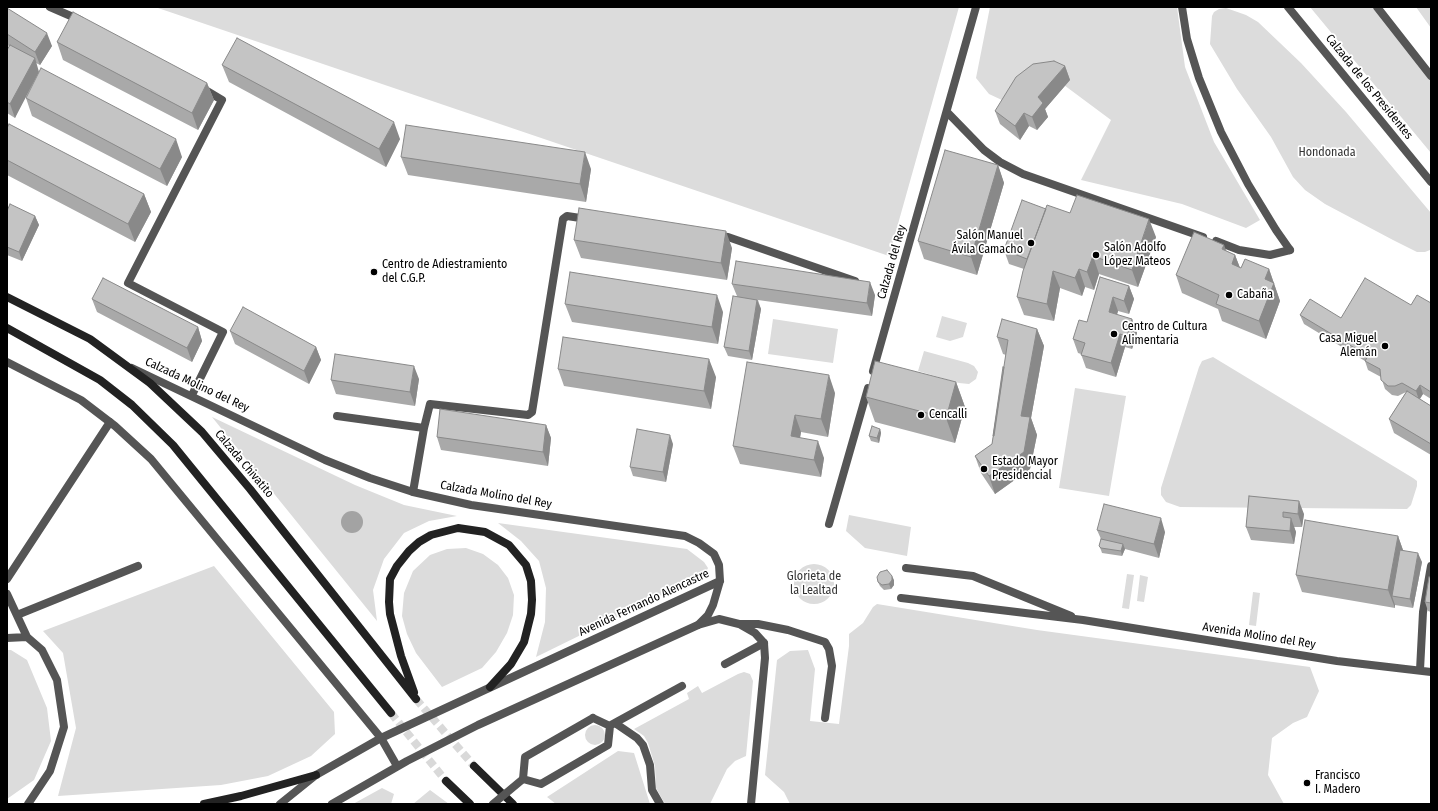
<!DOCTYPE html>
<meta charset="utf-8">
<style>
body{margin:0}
#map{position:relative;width:1438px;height:811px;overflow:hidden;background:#fff;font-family:"Fira Sans Condensed",sans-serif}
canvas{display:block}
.frame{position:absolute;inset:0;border:8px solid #000;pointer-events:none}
</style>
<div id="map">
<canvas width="1438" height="811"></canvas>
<div class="frame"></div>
</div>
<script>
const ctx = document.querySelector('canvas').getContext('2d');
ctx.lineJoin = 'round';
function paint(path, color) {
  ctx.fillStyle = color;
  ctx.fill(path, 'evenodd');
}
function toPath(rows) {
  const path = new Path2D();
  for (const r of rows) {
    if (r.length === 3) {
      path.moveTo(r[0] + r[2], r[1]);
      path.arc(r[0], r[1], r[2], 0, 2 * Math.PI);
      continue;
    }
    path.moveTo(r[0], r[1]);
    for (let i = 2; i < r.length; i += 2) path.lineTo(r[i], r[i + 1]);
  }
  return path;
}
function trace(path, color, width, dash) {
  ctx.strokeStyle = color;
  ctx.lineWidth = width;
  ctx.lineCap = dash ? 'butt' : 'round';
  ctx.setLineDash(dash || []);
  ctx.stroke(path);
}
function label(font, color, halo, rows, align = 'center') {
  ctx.font = font + ' "Fira Sans Condensed",sans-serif';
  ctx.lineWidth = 3.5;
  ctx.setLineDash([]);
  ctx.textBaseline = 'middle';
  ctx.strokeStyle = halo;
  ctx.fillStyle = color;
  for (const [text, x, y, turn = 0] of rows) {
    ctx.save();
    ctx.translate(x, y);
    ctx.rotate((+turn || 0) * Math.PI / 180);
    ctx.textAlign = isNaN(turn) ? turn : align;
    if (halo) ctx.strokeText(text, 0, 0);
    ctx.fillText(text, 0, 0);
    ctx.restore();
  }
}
const green = toPath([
 [155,7,959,7,889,256],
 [990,7,1177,7,1185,67,1214,142,1260,220,1246,228,1182,204,1081,180,1111,120,1037,65,1004,101,989,94,976,78],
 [1310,7,1376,7,1431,80,1431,153],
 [1416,7,1431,7,1431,28],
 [1226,8,1246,15,1258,22,1301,63,1346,112,1431,213,1430,250,1425,252,1417,252,1393,240,1325,204,1305,190,1293,177,1271,137,1237,89,1210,44,1212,16,1214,12,1219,9],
 [942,316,967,323,963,337,950,341,936,337],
 [773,319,838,329,833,363,768,354],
 [924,351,968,363,974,366,978,372,976,379,969,384,959,383,918,371],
 [1213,357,1413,478,1417,481,1417,486,1411,505,1407,509,1180,507,1166,502,1161,495,1161,488,1199,367,1202,361],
 [1075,388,1126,396,1109,496,1059,488],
 [212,417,355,485,404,505,457,516,429,521,404,533,384,559,373,590,377,621],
 [849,515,911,527,907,556,865,548,846,531],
 [498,523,687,549,704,562,708,568,705,574,536,657,545,622,546,588,539,561,521,541],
 [466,548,483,554,498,565,508,578,514,595,513,615,507,633,496,652,482,668,442,687,416,653,407,634,402,616,404,593,413,571,430,555,447,549],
 [814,584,20],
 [214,566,334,712,335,734,311,756,268,776,221,785,58,796,76,728,63,653,43,631],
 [1127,574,1134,575,1129,609,1122,608],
 [1140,575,1148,577,1144,602,1137,601],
 [1253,592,1260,593,1256,626,1249,625],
 [877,604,1037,630,1310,667,1319,691,1307,717,1293,723,1272,738,1268,775,1284,804,790,804,784,792,765,775,777,660,790,651,808,650,815,669,810,721,839,724,849,646,849,634,863,623,873,607],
 [7,650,11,650,27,660,47,708,51,741,34,780,7,799],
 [744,672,750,674,753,681,746,756,735,761,727,769,710,804,665,804,656,788,655,766,648,743,644,736,634,729,689,699,687,693,698,686,702,693,738,674],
 [595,735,10],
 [618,751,634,753,650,804,556,804,547,797],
 [382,788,394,794,391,804,353,804],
 [430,790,449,804,413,804]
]);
const water = toPath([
 [352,522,11]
]);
const secondaryTunnel = toPath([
 [416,699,474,766],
 [391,713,446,781]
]);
const service = toPath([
 [50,7,80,20],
 [718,236,728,237,855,281],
 [192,395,223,332,128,283,222,100,202,88],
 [337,416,424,428],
 [413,492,424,428,430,404,528,415,532,412,563,219,567,216,587,219],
 [7,579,110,422],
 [7,594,27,637],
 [17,615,138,566],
 [698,625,719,619,739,624,758,624,788,630,825,642,829,649,832,666,825,718],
 [741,625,755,633,764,643,765,658,751,804],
 [7,638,27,637,42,650,57,680,64,727,50,771,28,804]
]);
const pedestrian = toPath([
 [947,112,984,150,1000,162,1023,174,1203,237],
 [1216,241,1239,250,1270,255,1290,250],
 [873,371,976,7],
 [829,524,868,388],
 [906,568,973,576,1071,616],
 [901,598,1083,620,1337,661,1431,672],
 [725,664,764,643],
 [1420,670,1423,612,1431,566],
 [593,718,610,726,608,745,541,784,523,779,525,757,593,718],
 [615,723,637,738,643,745,650,765,652,790,660,804],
 [611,725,682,686]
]);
const minor = toPath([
 [1182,7,1187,39,1199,78,1221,132,1248,184,1276,230,1290,250],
 [1288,7,1431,182],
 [1377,7,1431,76]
]);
const tertiary = toPath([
 [7,362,81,400,115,426,151,459,381,738,397,766],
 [132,368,325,460,370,478,413,492,471,505,685,536,699,543,714,554,719,565,720,581,713,605,708,615,698,625,478,725,407,761,332,804],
 [280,804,316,775,381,738,720,581]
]);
const secondary = toPath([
 [7,297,90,339,150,383,202,432,250,489,416,699],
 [7,328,100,380,132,405,173,445,391,713],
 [414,692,401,656,390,614,389,602,390,579,397,566,409,551,419,542,431,535,458,528,485,532,509,545,526,565,531,581,532,600,531,614,524,642,511,664,490,687],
 [474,766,513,804],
 [446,781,470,804],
 [204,804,241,796,316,775]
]);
const pedestrianBridge = toPath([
 [493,804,523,779]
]);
const wall = toPath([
 [7,8,52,46,40,65,36,63,15,118,7,113,7,50,9,46,7,45],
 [57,42,207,83,214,100,198,130,63,60],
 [222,65,400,139,386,167,229,82],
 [1065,66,1070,80,1045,109,1048,117,1037,130,1029,126,1020,140,1000,124,995,111],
 [26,98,182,157,167,186,32,116],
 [7,128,144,194,151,212,135,242,7,175],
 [401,157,591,169,586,202,408,175],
 [998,165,1004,183,977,275,924,259,918,241],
 [1046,209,1070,213,1156,237,1138,287,1099,274,1094,290,1085,287,1082,296,1060,288,1054,321,1024,315,1017,297,1024,269,1009,264,1004,250],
 [7,211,35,216,39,225,22,261,7,255],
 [574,240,732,248,727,280,581,258],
 [1227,251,1235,255,1240,268,1269,269,1280,301,1266,339,1222,321,1218,309,1182,293,1176,275],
 [1100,277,1129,286,1134,299,1129,314,1118,311,1117,315,1132,319,1137,333,1132,349,1125,347,1116,377,1086,368,1081,354,1078,353,1073,339,1087,322],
 [732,284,875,295,872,316,758,300,761,309,752,360,728,356,724,347,737,296],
 [92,299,198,327,202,341,192,362,97,312],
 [1431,303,1431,399,1423,394,1420,399,1431,406,1431,455,1394,433,1389,419,1406,392,1398,396,1392,395,1385,389,1381,377,1368,370,1365,361,1304,324,1300,315,1341,318,1411,305],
 [565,304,723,312,718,344,572,322],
 [1037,329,1044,346,1031,418,1037,435,1030,469,995,494,981,473,975,456,992,444,993,437,993,436,1006,355,1003,354,997,337],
 [230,331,316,347,321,360,309,384,235,344],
 [558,369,716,377,711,409,564,386],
 [419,379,415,406,336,394,331,380],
 [956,382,965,407,955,443,875,422,866,397],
 [835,393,828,437,801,432,800,438,824,458,821,477,740,464,733,446],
 [546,425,551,438,548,466,441,450,437,437],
 [880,429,881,433,879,443,871,441,869,436],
 [673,444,666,482,633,476,630,467],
 [1249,496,1304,514,1302,527,1294,527,1296,532,1294,544,1251,540,1246,527],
 [1097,530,1165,532,1159,558,1125,549,1122,556,1102,553,1101,550,1099,546,1101,539],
 [1398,536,1403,550,1422,562,1413,608,1395,605,1395,608,1302,592,1296,575],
 [1431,577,1431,612,1428,611,1425,602],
 [894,580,894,585,891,589,884,590,880,586,878,582]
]);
const shadedWall = toPath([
 [47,33,52,46,40,65,35,52],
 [35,58,39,72,15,118,10,104],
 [1065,66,1070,80,1045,109,1048,117,1037,130,1032,117,1038,97],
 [207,83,214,100,198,130,192,113],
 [1024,113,1029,126,1020,140,1015,126],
 [394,122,400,139,386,167,379,149],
 [176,139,182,157,167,186,160,169],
 [585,152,591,169,586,202,580,184],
 [998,165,1004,183,977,275,971,257],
 [144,194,151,212,135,242,128,224],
 [35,216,39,225,22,261,19,252],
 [1149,219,1156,237,1138,287,1132,270],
 [726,231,732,248,727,280,721,263],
 [1224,245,1231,262,1222,249],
 [1235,255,1242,273,1232,264],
 [1093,256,1099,274,1094,290,1087,272],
 [1079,269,1085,287,1082,296,1075,278],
 [1269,269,1280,301,1266,339,1259,321,1265,279],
 [1053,271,1060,288,1054,321,1047,304],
 [870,282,875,295,872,316,867,303],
 [1129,286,1134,299,1129,314,1124,301],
 [717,295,723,312,718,344,712,327],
 [1113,297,1118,311,1113,326,1109,312],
 [757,300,761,309,752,360,749,351],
 [1132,319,1137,333,1132,349,1127,336],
 [198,327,202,341,192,362,187,348],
 [1037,329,1044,346,1031,418,1037,435,1030,469,995,494,989,476,1021,416],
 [1120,334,1125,347,1116,377,1111,363],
 [316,347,321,360,309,384,304,371],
 [709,359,716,377,711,409,704,391],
 [414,366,419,379,415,406,410,392],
 [829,375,835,393,828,437,821,419],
 [956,382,965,407,955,443,946,418],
 [1420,385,1423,394,1419,400,1416,391],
 [795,415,801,432,797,454,791,436],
 [546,425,551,438,548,466,543,452],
 [880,429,881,433,879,443,877,438],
 [670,435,673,444,666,482,663,472],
 [818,441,824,458,821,477,814,460],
 [1299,501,1304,514,1302,527,1298,514],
 [1161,518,1165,532,1159,558,1154,544],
 [1291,518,1296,532,1294,544,1290,531],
 [1398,536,1404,553,1392,596,1395,605,1395,608,1388,590],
 [1123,544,1125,549,1122,556,1121,551],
 [1418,553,1422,562,1413,608,1410,599],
 [892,576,894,580,894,585,891,589,889,584]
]);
const building = toPath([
 [7,8,47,33,35,52,7,34,7,8],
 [73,12,207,83,192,113,57,42,73,12],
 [237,38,394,122,379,149,222,65,237,38],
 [10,45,35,58,10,104,7,102,7,50,10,45],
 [1054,61,1065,66,1038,97,1043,103,1032,117,1024,113,1015,126,995,111,1016,77,1033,64,1054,61],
 [41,68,176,139,160,169,26,98,41,68],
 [9,124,144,194,128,224,7,160,7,128,9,124],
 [406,125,585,152,580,184,401,157,406,125],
 [945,150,998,165,971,257,918,241,945,150],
 [1077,195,1149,219,1132,270,1093,256,1087,272,1079,269,1075,278,1053,271,1047,304,1017,297,1023,271,1047,205,1070,213,1077,195],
 [1022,200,1046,209,1027,259,1004,250,1022,200],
 [10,204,35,216,19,252,7,247,7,211,10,204],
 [579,208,726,231,721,263,574,240,579,208],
 [1194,232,1224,245,1222,249,1235,255,1232,264,1241,268,1245,259,1269,269,1265,279,1274,283,1259,321,1216,304,1219,295,1176,275,1194,232],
 [736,261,870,282,867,303,732,284,736,261],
 [570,272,717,295,712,327,565,304,570,272],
 [1100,277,1129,286,1124,301,1113,297,1109,312,1132,319,1127,336,1120,334,1111,363,1081,355,1085,343,1073,339,1079,320,1087,322,1100,277],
 [103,278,198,327,187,348,92,299,103,278],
 [1365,278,1411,305,1417,295,1431,303,1431,392,1420,385,1416,391,1402,383,1395,386,1388,386,1381,380,1380,369,1365,361,1368,356,1300,315,1310,299,1341,318,1365,278],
 [733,296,757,300,749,351,724,347,733,296],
 [243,307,316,347,304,371,230,331,243,307],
 [1002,319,1037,329,1021,416,1030,417,1024,452,989,476,975,456,992,444,1008,340,997,337,1002,319],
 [563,337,709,359,704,391,558,369,563,337],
 [335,354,414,366,410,392,331,380,335,354],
 [875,361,956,382,946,418,866,397,875,361],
 [747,362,829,375,821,419,795,415,791,436,818,441,814,460,733,446,747,362],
 [1003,367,1004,367,994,436,993,436,1003,367],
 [1407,391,1431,406,1431,444,1389,419,1407,391],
 [440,409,546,425,543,452,437,437,440,409],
 [872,426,880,429,877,438,869,436,872,426],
 [637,429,670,435,663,472,630,467,637,429],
 [1249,496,1299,501,1298,514,1283,512,1283,517,1291,518,1290,531,1246,527,1249,496],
 [1104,504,1161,518,1154,544,1097,530,1104,504],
 [1305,520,1398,536,1388,590,1296,575,1305,520],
 [1101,539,1123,544,1121,551,1101,548,1099,546,1101,539],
 [1400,550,1418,553,1410,599,1392,596,1400,550],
 [887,570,892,576,892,580,889,584,882,585,878,582,877,577,880,572,887,570],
 [1429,577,1431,577,1431,603,1425,602,1429,577]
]);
const markers = [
 [1031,243,4,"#000"],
 [1096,255,4,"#000"],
 [374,272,4,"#000"],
 [1229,295,4,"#000"],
 [1114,334,4,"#000"],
 [1385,346,4,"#000"],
 [921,415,4,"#000"],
 [984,469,4,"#000"],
 [1307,783,4,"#000"]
];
const streetNames = [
 ["Calzada de los Presidentes",1369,87,51],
 ["Calzada del Rey",892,262,-74],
 ["Calzada Molino del Rey",197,385,25],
 ["Calzada Chivatito",244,464,50],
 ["Calzada Molino del Rey",496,495,10],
 ["Avenida Fernando Alencastre",644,603,-25],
 ["Avenida Molino del Rey",1259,636,9]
];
const parkNames = [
 ["Hondonada",1327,153],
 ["Glorieta de",814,577],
 ["la Lealtad",814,591]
];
const poiNames = [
 ["Salón Manuel",1023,236,"right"],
 ["Ávila Camacho",1023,250,"right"],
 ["Salón Adolfo",1104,248],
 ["López Mateos",1104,262],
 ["Centro de Adiestramiento",382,265],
 ["del C.G.P.",382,279],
 ["Cabaña",1237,295],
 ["Centro de Cultura",1122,327],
 ["Alimentaria",1122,341],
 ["Casa Miguel",1377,339,"right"],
 ["Alemán",1377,353,"right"],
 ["Cencalli",929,415],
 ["Estado Mayor",992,462],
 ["Presidencial",992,476],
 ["Francisco",1315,776],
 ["I. Madero",1315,790]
];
paint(green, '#dcdcdc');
paint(water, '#a3a3a3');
trace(secondaryTunnel, '#d9d9d9', 8, [8, 4]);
trace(service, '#555', 8);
trace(pedestrian, '#555', 8);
trace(minor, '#555', 8);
trace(tertiary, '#555', 8);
trace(secondary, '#222', 8);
trace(pedestrianBridge, '#555', 8);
paint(wall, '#a9a9a9');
paint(shadedWall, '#898989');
paint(building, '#c4c4c4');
trace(building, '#898989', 1);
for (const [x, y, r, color] of markers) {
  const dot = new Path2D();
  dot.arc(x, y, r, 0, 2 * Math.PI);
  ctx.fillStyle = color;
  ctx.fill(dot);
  trace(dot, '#fff', 1.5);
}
label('12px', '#000', '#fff', streetNames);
label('12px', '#333', '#fff', parkNames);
label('12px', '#000', '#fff', poiNames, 'left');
</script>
